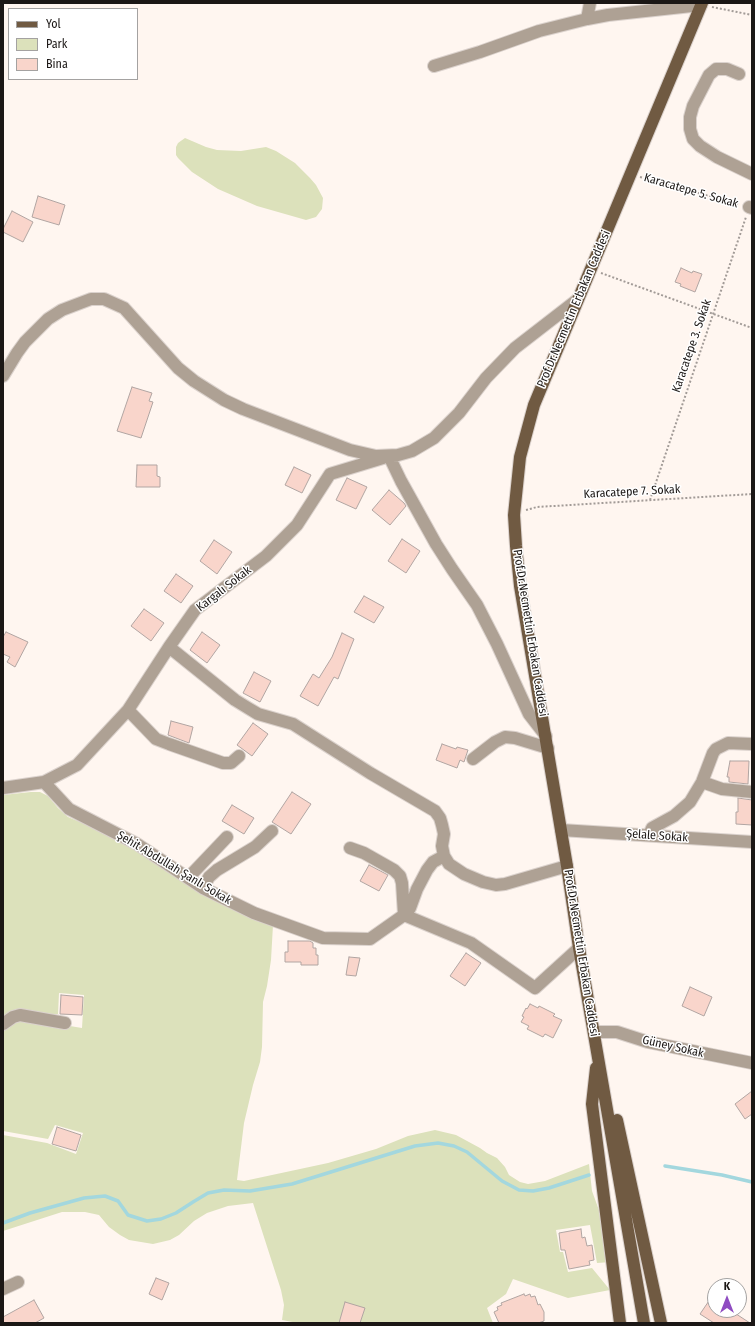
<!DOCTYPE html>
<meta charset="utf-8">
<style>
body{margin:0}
#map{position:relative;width:755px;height:1326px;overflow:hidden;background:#fff6f0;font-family:"Fira Sans Condensed",sans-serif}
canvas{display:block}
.frame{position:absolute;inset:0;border:4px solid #1b1715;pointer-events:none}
.legend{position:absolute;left:8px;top:8px;width:130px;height:72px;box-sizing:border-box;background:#fff;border:1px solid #a4a2a1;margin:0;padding:5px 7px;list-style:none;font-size:12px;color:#1b1715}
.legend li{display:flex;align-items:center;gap:8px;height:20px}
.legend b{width:20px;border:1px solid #a4a2a1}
.north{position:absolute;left:707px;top:1278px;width:40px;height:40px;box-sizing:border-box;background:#fff;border:1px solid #a4a2a1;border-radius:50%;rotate:0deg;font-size:11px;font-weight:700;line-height:16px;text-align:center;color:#1b1715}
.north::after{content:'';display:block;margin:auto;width:14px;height:18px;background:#8f4cc1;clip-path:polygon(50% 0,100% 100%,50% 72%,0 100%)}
</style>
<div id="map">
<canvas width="755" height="1326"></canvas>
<div class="frame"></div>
<ul class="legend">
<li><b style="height:5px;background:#705a42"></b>Yol</li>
<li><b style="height:11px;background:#dce1bb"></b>Park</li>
<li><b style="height:11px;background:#f9d5cb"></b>Bina</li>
</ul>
<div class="north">K</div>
</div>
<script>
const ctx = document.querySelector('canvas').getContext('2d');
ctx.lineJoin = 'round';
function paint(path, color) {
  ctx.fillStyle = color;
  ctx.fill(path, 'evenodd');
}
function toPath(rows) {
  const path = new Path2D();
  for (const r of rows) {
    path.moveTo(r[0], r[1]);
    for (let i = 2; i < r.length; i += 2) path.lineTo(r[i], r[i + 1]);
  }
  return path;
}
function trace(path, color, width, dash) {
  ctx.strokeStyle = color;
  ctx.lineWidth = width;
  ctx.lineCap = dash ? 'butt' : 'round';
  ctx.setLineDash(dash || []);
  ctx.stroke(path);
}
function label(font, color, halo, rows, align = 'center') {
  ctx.font = font + ' "Fira Sans Condensed",sans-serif';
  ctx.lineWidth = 3;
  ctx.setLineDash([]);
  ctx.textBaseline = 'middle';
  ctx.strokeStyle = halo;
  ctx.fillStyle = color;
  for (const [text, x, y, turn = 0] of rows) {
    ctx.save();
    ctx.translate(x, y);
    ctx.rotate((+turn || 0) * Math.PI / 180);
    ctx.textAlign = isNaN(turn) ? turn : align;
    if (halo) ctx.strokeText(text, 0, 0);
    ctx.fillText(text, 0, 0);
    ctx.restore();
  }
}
const green = toPath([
 [185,138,206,147,217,150,241,151,266,147,276,151,295,163,310,178,316,185,323,198,322,209,316,217,306,220,257,206,218,189,192,172,178,158,176,155,176,147,178,143],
 [31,792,40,792,48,796,58,808,68,817,123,840,207,896,231,907,273,925,271,960,267,986,263,1002,262,1047,260,1062,253,1085,244,1123,237,1180,244,1181,328,1163,376,1149,408,1136,435,1130,456,1135,480,1148,487,1153,497,1158,505,1167,509,1175,520,1182,528,1184,545,1181,589,1164,592,1191,604,1224,611,1262,597,1263,590,1225,556,1230,560,1252,563,1252,568,1272,592,1268,610,1290,568,1298,513,1279,506,1294,487,1308,493,1323,298,1323,282,1320,284,1305,281,1290,253,1203,228,1206,207,1213,194,1221,179,1235,170,1240,153,1244,129,1240,120,1235,109,1227,99,1215,85,1212,62,1212,3,1231,3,1135,47,1143,76,1154,83,1133,55,1125,48,1139,3,1131,3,1028,13,1021,21,1018,82,1028,84,995,59,993,58,1014,46,1015,23,1012,18,1012,3,1021,3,795]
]);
const stream = toPath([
 [665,1166,722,1175,752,1182],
 [3,1223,30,1213,84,1198,105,1196,118,1201,128,1215,147,1221,161,1219,176,1213,193,1202,208,1193,224,1190,250,1191,292,1184,415,1146,438,1143,454,1146,467,1152,502,1181,519,1190,533,1191,549,1188,589,1175]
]);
const building = toPath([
 [38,196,65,205,59,225,32,217,38,196],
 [12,211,33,222,23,242,3,232,3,229,12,211],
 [681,268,692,273,693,271,702,274,695,292,680,286,681,284,675,282,681,268],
 [132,387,152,393,149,401,153,402,141,438,117,431,132,387],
 [137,465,157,465,157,476,160,477,160,487,136,487,137,465],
 [294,467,311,475,302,493,285,485,294,467],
 [347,478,367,487,356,509,336,500,347,478],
 [389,490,404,503,406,506,390,525,372,510,389,490],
 [402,539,420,551,406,573,388,561,402,539],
 [214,540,232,552,217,574,200,561,214,540],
 [176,574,193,586,181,603,164,591,176,574],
 [364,596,384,607,374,623,354,612,364,596],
 [144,609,164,623,151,641,131,626,144,609],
 [6,632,28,642,15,667,7,662,10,657,3,654,3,637,6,632],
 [202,632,220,645,207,663,190,650,202,632],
 [342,633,354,639,338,679,334,677,318,706,300,696,313,674,319,678,332,657,342,633],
 [254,672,271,681,260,702,243,693,254,672],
 [171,721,193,727,189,743,168,735,171,721],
 [253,723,268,734,252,756,237,745,253,723],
 [442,744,456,749,457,747,468,750,464,762,460,760,457,768,436,760,442,744],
 [730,761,749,761,748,784,729,782,729,777,727,777,730,761],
 [292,792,311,804,291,834,272,822,292,792],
 [738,798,752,800,752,825,736,824,736,812,738,812,738,798],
 [232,805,254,818,244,834,222,821,232,805],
 [369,865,388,875,379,891,360,881,369,865],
 [288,941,310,941,313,943,313,948,316,948,316,955,318,955,318,965,301,965,301,962,285,962,285,952,288,952,288,941],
 [466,953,481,963,465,986,450,976,466,953],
 [349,957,360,958,356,976,346,975,349,957],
 [690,987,712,997,704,1016,682,1006,690,987],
 [61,995,83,997,82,1015,60,1014,61,995],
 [530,1004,538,1008,539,1006,555,1014,553,1016,562,1020,553,1038,545,1034,543,1037,527,1029,529,1026,521,1022,524,1017,522,1016,526,1008,527,1009,530,1004],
 [752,1091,752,1114,745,1119,735,1104,752,1091],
 [57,1127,81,1135,76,1151,52,1144,57,1127],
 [581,1229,582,1238,585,1237,587,1246,592,1245,594,1260,589,1261,590,1265,569,1269,565,1250,561,1250,559,1233,581,1229],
 [156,1278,169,1283,162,1300,149,1294,156,1278],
 [715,1292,715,1310,730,1310,750,1323,714,1323,700,1314,715,1292],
 [524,1294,525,1296,530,1294,531,1297,535,1296,538,1305,540,1304,544,1312,544,1321,538,1323,499,1323,494,1312,498,1310,497,1307,502,1305,501,1303,524,1294],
 [34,1300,44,1318,35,1323,3,1323,3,1317,34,1300],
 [345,1302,365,1308,360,1323,339,1323,345,1302]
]);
const path = toPath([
 [712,7,752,15],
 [640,177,738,204],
 [601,273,752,328],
 [650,500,746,217],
 [526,510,537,507,752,494]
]);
const minor = toPath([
 [587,19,590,3],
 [434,66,480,52,539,31,587,19,608,15,701,5],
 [739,74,727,69,716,69,709,75,693,106,690,117,690,129,693,139,700,146,717,157,752,174],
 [749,207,752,208],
 [3,376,17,353,25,342,48,319,62,310,91,299,104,299,124,308,178,368,194,381,224,400,243,409,350,450,376,456,398,455,412,451,434,438,459,413,486,378,515,348,577,300],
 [389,456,401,481,436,544,452,569,477,605,497,644,529,714,546,736],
 [169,647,235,700,248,708,258,714,293,724,370,773,435,811,440,818,442,825,444,834,442,846,444,856,449,864,464,874,483,882,496,885,505,884,567,866],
 [128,710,156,739,169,744,223,763,231,763,239,756],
 [473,759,495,742,505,737,515,738,548,748],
 [44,782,77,765,128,710,169,647,195,610,266,556,297,525,330,474,383,458],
 [702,782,722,789,752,792],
 [3,788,44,782,69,809,137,844,203,888,254,913,323,938,370,939,404,915,471,943,535,988,579,948],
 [561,830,752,842],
 [649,835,652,828,674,816,690,802,702,782,713,753,716,749,728,743,752,744],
 [350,848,364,853,394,870,400,876,402,883,404,915],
 [188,878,227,837],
 [203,888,209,877,217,870,255,847,272,831],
 [404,915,410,908,417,889,427,870,433,862,444,856],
 [3,1024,13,1017,20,1015,65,1023],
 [594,1032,617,1032,648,1042,752,1063],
 [3,1289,18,1282]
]);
const major = toPath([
 [596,1068,592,1104,620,1323],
 [617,1120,661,1323],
 [644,1323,579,948,567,866,520,586,516,546,514,515,520,457,534,405,702,3]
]);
const streetNames = [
 ["Karacatepe 5. Sokak",691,191,16],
 ["Prof.Dr.Necmettin Erbakan Caddesi",574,309,-67],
 ["Karacatepe 3. Sokak",692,346,-71],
 ["Karacatepe 7. Sokak",632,492,-3],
 ["Kargalı Sokak",224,589,-38],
 ["Prof.Dr.Necmettin Erbakan Caddesi",530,633,81],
 ["Şelale Sokak",657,836,4],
 ["Şehit Abdullah Şanlı Sokak",174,868,31],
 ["Prof.Dr.Necmettin Erbakan Caddesi",581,953,81],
 ["Güney Sokak",673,1047,13]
];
paint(green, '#dce1bb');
trace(stream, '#a3d7de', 3.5);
paint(building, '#f9d5cb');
trace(building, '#b1a5a2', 1);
trace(minor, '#dbd2cd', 14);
trace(major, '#dbd2cd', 14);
trace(path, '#a29b97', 2, [2, 2]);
trace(minor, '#aea194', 12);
trace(major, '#705a42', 12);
label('12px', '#1b1715', '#fff', streetNames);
</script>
